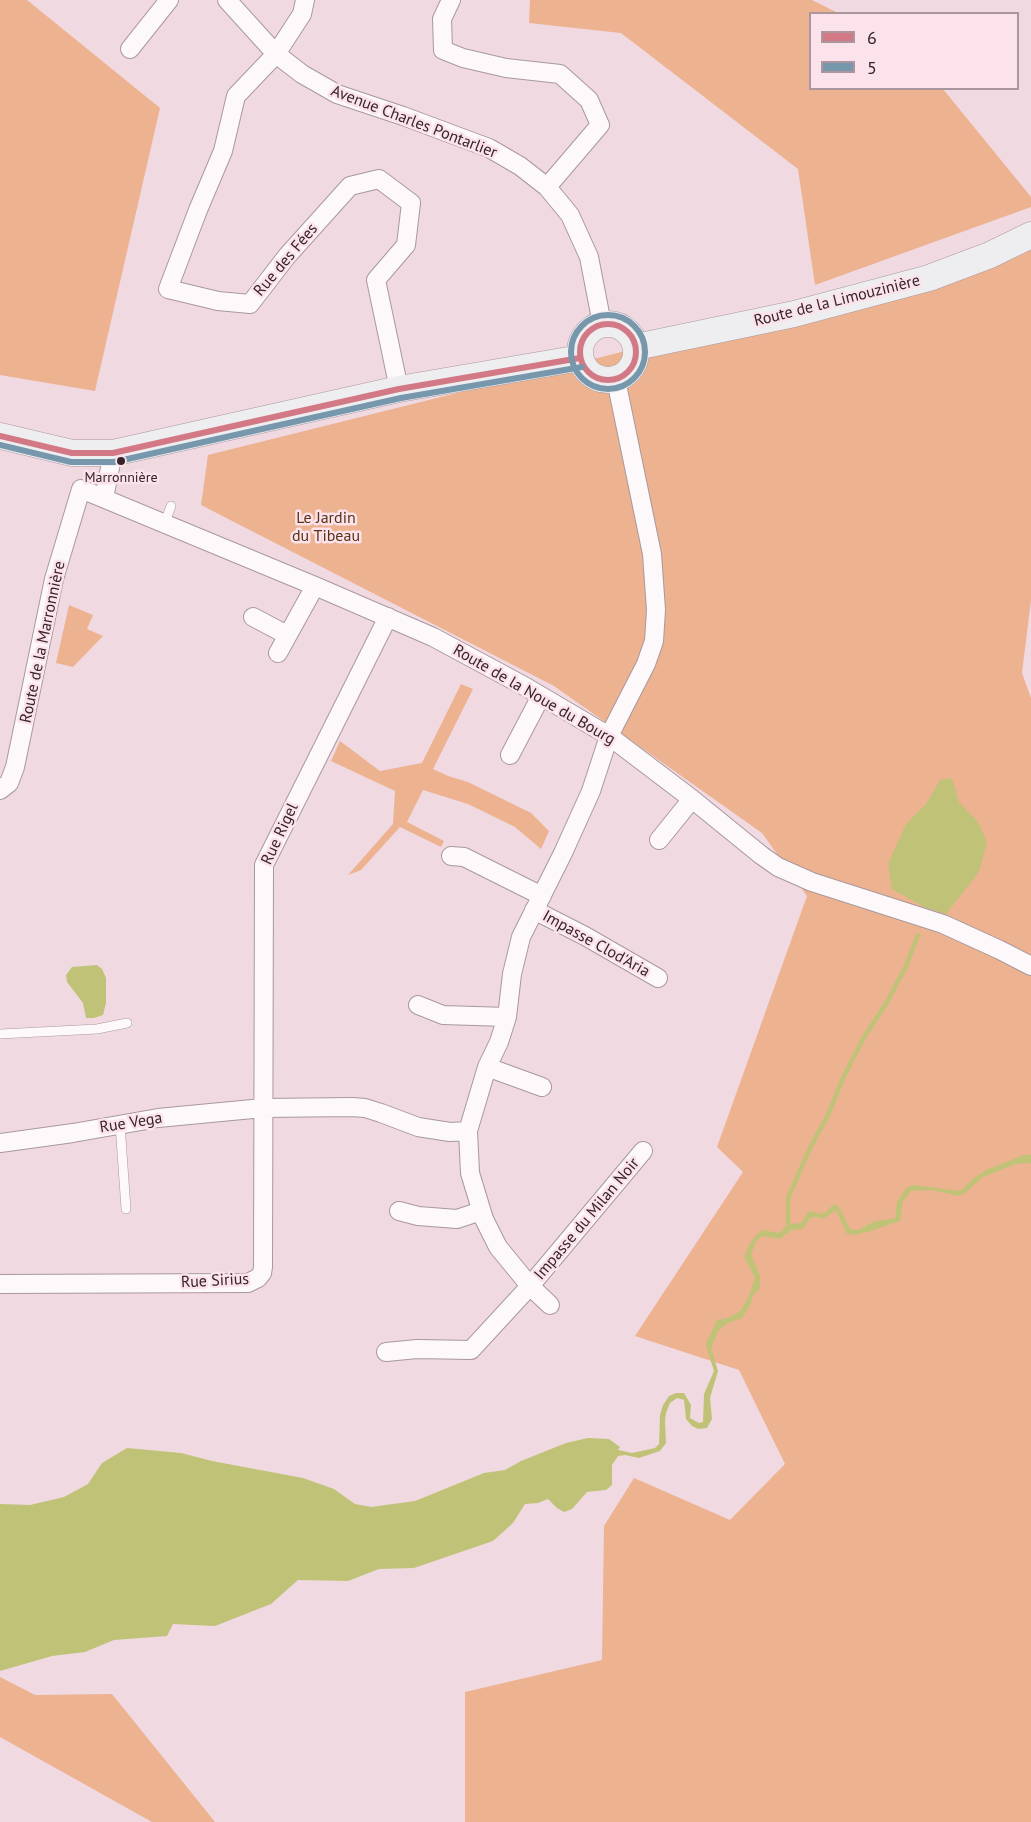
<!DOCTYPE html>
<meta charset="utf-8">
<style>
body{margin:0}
#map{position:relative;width:1031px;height:1822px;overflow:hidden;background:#f0d9e0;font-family:"PT Sans",sans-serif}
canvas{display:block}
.legend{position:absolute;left:809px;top:12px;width:210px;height:78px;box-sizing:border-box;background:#fce2ea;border:2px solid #ac969e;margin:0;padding:8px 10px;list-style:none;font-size:18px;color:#35252b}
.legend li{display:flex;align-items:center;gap:12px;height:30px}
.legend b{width:30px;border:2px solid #ac969e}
</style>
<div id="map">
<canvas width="1031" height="1822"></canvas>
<ul class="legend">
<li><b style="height:8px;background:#d27985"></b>6</li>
<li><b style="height:8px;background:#7797ac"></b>5</li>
</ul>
</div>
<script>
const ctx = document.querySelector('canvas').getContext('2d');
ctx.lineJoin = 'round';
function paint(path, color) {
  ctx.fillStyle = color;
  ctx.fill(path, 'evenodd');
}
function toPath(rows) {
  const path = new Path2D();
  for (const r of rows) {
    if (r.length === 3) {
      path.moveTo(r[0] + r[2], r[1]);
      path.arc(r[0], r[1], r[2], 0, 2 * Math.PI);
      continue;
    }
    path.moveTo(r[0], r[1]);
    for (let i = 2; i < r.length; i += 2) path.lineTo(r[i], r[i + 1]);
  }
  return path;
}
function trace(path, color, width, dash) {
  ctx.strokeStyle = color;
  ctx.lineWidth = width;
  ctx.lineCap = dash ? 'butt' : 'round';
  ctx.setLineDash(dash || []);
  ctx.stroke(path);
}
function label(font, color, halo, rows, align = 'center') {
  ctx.font = font + ' "PT Sans",sans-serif';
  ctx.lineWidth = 5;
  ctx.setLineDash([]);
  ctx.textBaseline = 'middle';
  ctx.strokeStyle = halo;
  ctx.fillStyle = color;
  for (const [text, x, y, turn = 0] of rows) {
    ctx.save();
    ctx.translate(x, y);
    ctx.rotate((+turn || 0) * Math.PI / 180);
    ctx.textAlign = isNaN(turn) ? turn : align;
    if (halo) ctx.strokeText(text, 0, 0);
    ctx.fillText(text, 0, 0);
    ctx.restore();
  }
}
const green = toPath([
 [0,0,27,0,160,108,95,391,0,375],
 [530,0,812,0,838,13,810,14,810,88,943,89,1031,197,1031,207,815,285,798,169,621,33,529,23],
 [1031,250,1031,600,1022,673,1031,698,1031,1822,465,1822,465,1692,602,1660,604,1526,634,1478,730,1520,785,1464,739,1370,635,1336,743,1172,717,1147,807,896,762,833,554,686,201,505,208,455],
 [69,605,93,615,87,629,103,636,73,667,56,663],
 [461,684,473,689,433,769,448,776,468,782,531,813,549,831,541,849,515,827,468,804,423,790,407,822,444,841,441,847,400,827,361,870,348,875,393,824,395,791,331,761,340,741,380,771,422,763],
 [0,1677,35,1695,112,1694,215,1822,152,1822,0,1737]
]);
const water = toPath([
 [952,778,959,802,978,822,987,842,979,872,946,914,924,907,892,889,888,864,906,824,926,804,940,780],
 [97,965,102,969,106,978,106,1003,103,1015,94,1018,86,1018,83,1003,67,982,66,975,72,967],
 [1024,1155,1031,1155,1031,1163,1016,1164,983,1177,965,1193,959,1196,931,1190,911,1191,903,1201,900,1221,868,1232,854,1235,847,1234,836,1210,823,1219,818,1217,810,1218,803,1229,791,1230,780,1239,762,1236,757,1240,751,1254,760,1276,760,1288,752,1297,751,1304,742,1318,728,1323,718,1331,711,1348,718,1371,710,1398,712,1419,707,1428,698,1429,692,1426,686,1419,684,1400,677,1398,670,1403,666,1413,665,1421,666,1443,660,1451,639,1458,625,1455,618,1456,612,1465,612,1485,606,1490,587,1492,572,1509,564,1512,557,1508,548,1499,538,1503,525,1504,513,1523,493,1541,414,1568,379,1569,348,1581,298,1580,271,1604,215,1626,173,1624,167,1636,114,1640,85,1652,52,1656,0,1671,0,1504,30,1505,64,1497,88,1484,102,1463,127,1448,181,1453,212,1461,303,1478,334,1489,355,1504,371,1507,415,1501,484,1473,505,1470,521,1461,566,1443,588,1438,609,1439,620,1447,618,1450,632,1453,655,1448,659,1444,660,1415,663,1405,669,1396,676,1393,684,1393,691,1405,690,1418,699,1423,703,1422,704,1394,714,1371,706,1346,706,1343,717,1320,728,1318,740,1311,749,1296,755,1278,744,1257,750,1243,757,1234,763,1230,779,1233,788,1224,801,1223,809,1211,823,1214,833,1205,838,1205,850,1229,858,1230,875,1221,895,1218,897,1202,906,1188,913,1185,960,1191,974,1178,986,1170]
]);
const stream = toPath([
 [788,1224,788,1198,810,1148,828,1115,843,1078,863,1039,887,1002,906,966,918,935]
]);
const lane = toPath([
 [164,525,171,506],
 [0,1034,97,1029,127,1023],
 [120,1124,126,1209]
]);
const street = toPath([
 [227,0,276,54,302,74,337,94,403,116,489,148,520,166,547,187,570,215,589,257,602,324],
 [305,0,302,14,276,54,236,96,223,151,198,210,168,289,218,301,250,304,287,256,350,186,379,179,411,203,406,245,376,280,399,389],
 [451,0,442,19,443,50,463,58,506,68,560,74,589,100,600,125,547,187],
 [130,49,169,0],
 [104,498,113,453],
 [253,617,287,635],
 [278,653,315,586],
 [510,755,541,696],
 [0,790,9,783,15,767,54,579,81,489,315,586,433,637,526,687,609,736,692,799,761,855,778,867,812,882,943,924,1000,950,1031,966],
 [659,840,692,799],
 [451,856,464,857,542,896],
 [534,910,585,936,658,978],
 [418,1005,443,1015,507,1017],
 [487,1067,542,1087],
 [0,1143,73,1133,158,1118,263,1108,352,1107,365,1108,381,1113,418,1127,450,1132,468,1131],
 [399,1211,418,1216,457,1219,481,1211],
 [0,1284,248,1283,258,1278,262,1273,263,1267,264,865,388,617],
 [550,1305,530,1286,498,1247,484,1219,470,1173,468,1131,487,1067,499,1042,507,1017,512,974,521,937,563,853,591,791,609,736,646,664,654,641,656,610,652,554,616,380],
 [386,1352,417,1349,471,1350,530,1286,643,1151]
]);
const secondary = toPath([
 [608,352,28],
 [636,347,794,314,929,278,990,255,1031,235],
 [0,436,72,453,113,453,399,389,580,358]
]);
const bus1 = toPath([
 [608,352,28],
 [0,436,72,453,113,453,399,389,580,358]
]);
const bus2 = toPath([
 [608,352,37],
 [0,445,71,462,114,462,401,398,582,367]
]);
const markers = [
 [121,461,5,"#35252b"]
];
const busNames = [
 ["Marronnière",121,478]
];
const streetNames = [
 ["Avenue Charles Pontarlier",414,122,21],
 ["Rue des Fées",286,260,-50],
 ["Route de la Limouzinière",837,301,-14],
 ["Route de la Marronnière",43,642,-78],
 ["Route de la Noue du Bourg",534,695,30],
 ["Rue Rigel",280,834,-65],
 ["Impasse Clod'Aria",596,944,29],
 ["Rue Vega",131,1123,-9],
 ["Impasse du Milan Noir",587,1219,-50],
 ["Rue Sirius",215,1281,-3]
];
const parkNames = [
 ["Le Jardin",326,518],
 ["du Tibeau",326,536]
];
paint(green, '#edb290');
paint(water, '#c0c377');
trace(stream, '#c0c377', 4.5);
trace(lane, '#a9989d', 10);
trace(street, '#a9989d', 20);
trace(secondary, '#a9989d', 27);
trace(lane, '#fdf9fa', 9);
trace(street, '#fdf9fa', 18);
trace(secondary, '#eeedf0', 26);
trace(bus1, '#d27985', 6);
trace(bus2, '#7797ac', 6);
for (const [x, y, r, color] of markers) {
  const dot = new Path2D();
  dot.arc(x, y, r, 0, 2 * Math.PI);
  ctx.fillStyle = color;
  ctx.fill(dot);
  trace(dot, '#fce2ea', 2);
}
label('14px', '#35252b', '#fce2ea', busNames);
label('16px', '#35252b', '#fce2ea', streetNames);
label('16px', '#583316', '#fce2ea', parkNames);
</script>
